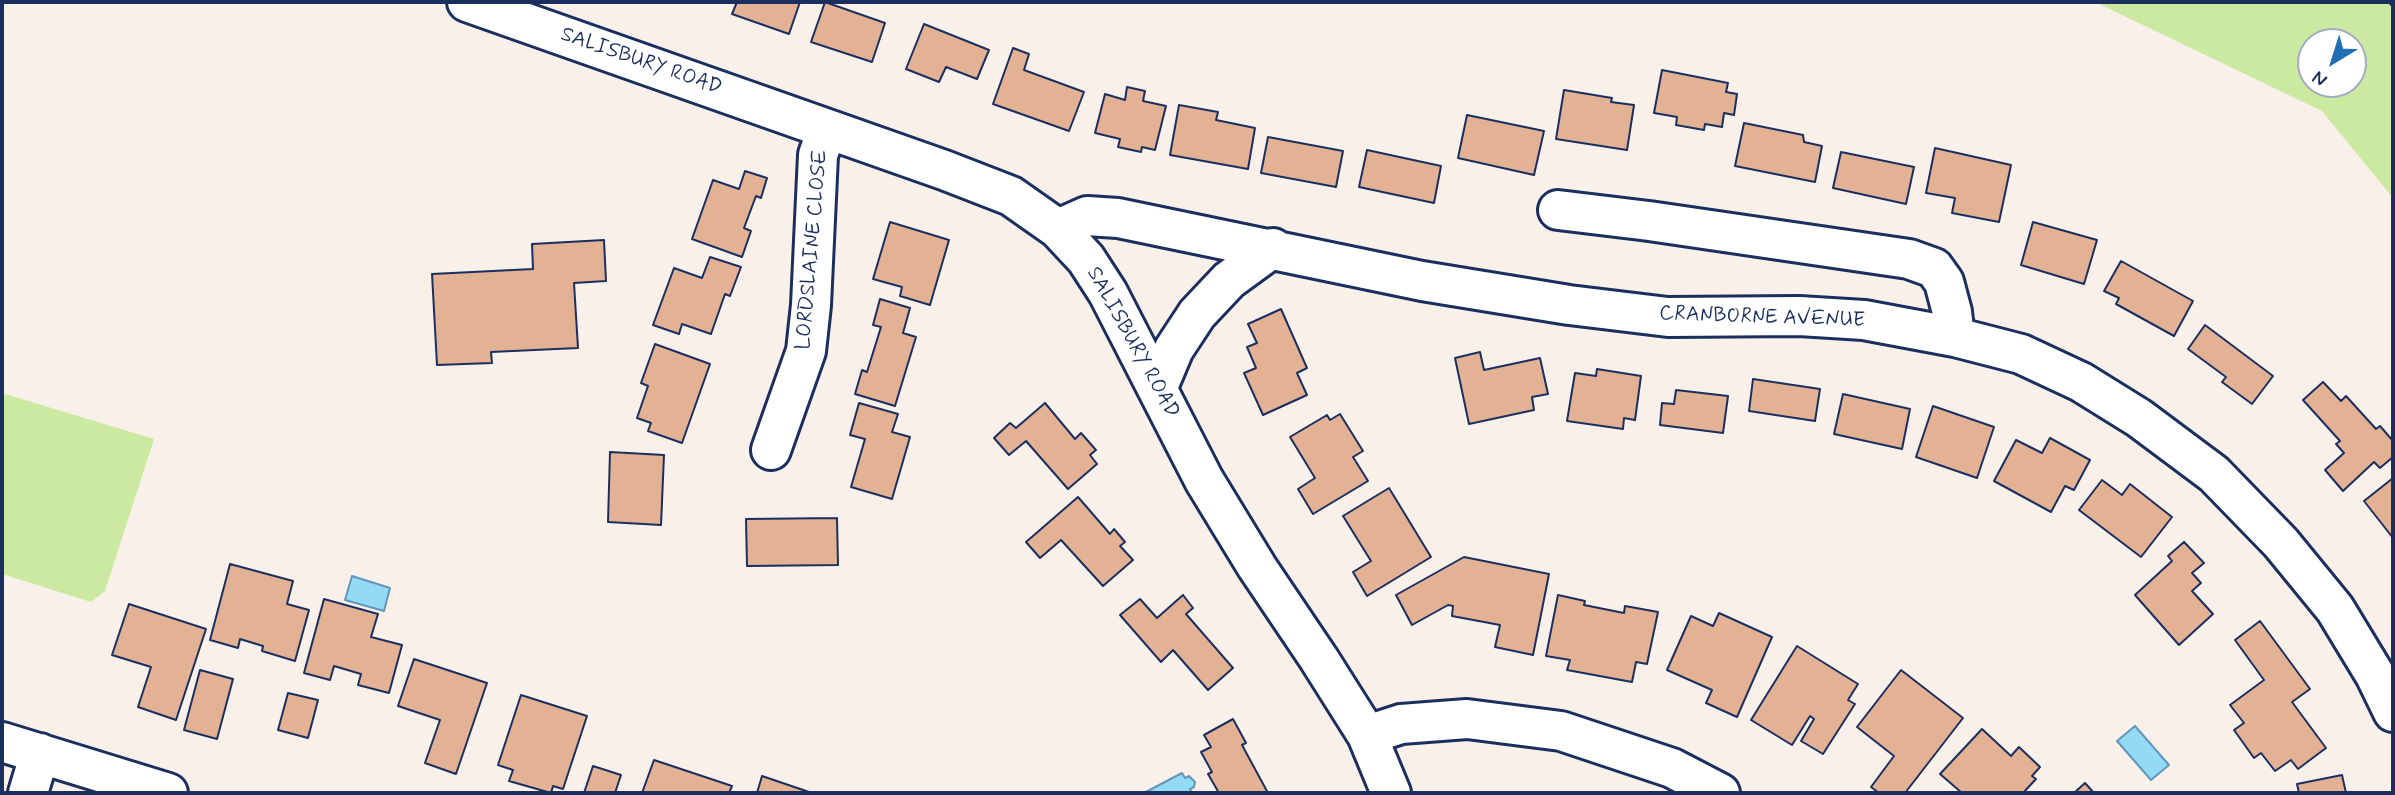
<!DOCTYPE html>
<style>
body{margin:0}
#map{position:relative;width:2395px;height:795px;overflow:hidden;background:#f9f0ea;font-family:Mynerve,sans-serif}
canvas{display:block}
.frame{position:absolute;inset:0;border:4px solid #1b2f5e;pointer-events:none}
.north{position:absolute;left:2297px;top:28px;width:70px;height:70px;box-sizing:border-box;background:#fff;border:2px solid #a4acbf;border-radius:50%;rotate:218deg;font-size:19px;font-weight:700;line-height:28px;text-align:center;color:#1b2f5e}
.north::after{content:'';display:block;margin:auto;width:24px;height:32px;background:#1f6fb2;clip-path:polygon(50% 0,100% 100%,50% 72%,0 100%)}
</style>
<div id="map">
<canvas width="2395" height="795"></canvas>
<div class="frame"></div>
<div class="north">N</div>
</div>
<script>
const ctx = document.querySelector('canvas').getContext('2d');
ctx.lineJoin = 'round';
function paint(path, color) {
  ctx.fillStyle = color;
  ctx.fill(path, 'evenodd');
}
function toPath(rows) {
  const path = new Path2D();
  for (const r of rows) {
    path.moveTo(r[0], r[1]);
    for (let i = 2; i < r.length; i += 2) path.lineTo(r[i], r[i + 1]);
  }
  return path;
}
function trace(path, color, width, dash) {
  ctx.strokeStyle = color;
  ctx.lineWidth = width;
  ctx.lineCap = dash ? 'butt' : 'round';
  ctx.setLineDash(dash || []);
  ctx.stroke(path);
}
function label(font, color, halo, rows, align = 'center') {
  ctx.font = font + ' Mynerve,sans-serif';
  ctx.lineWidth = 7;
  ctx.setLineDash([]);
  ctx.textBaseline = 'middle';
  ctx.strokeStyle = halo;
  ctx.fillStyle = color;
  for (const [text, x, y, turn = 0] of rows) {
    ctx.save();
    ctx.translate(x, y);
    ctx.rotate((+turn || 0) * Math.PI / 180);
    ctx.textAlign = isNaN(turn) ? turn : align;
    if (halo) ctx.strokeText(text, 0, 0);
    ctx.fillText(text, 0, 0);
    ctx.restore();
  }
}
const green = toPath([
 [2095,2,2393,2,2393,198,2322,111],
 [2311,42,2353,42,2353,84,2311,84],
 [2,393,154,439,105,591,91,602,2,574]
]);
const water = toPath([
 [352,576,390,588,384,611,345,600,352,576],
 [2135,726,2169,765,2151,780,2117,741,2135,726],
 [1182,773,1185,778,1189,776,1195,782,1194,787,1190,789,1192,793,1144,793,1182,773]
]);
const building = toPath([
 [737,2,800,2,789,34,732,14,737,2],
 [825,2,885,23,872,62,811,42,825,2],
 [924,24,989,50,977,79,946,67,939,82,906,69,924,24],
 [1013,48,1029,54,1024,70,1084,92,1069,131,993,104,1013,48],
 [1662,70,1728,83,1726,92,1737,94,1734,115,1724,113,1722,127,1705,124,1704,130,1676,125,1677,117,1654,113,1662,70],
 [1127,87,1145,91,1143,101,1166,106,1155,150,1142,147,1141,152,1118,147,1120,139,1095,133,1105,94,1125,100,1127,87],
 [1564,90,1612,98,1611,102,1634,105,1627,150,1556,139,1564,90],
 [1179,105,1218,112,1216,120,1255,128,1248,169,1170,155,1179,105],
 [1467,115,1544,131,1534,175,1458,158,1467,115],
 [1744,123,1803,135,1804,142,1822,146,1815,182,1735,166,1744,123],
 [1268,137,1343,151,1336,187,1261,173,1268,137],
 [1935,148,2011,165,1999,222,1952,213,1955,198,1926,193,1935,148],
 [1367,150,1441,166,1434,203,1359,187,1367,150],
 [1841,152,1914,167,1906,204,1833,188,1841,152],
 [745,171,767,178,761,198,756,196,744,228,751,231,742,257,692,239,713,180,739,189,745,171],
 [890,222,949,240,930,305,900,296,902,287,873,279,890,222],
 [2033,222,2097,240,2084,284,2021,265,2033,222],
 [604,240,606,281,574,283,578,348,491,352,492,363,437,365,432,274,533,269,532,244,604,240],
 [710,257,741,267,730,296,725,294,711,334,682,324,679,334,653,325,674,268,702,278,710,257],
 [2121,261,2193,301,2174,336,2116,304,2119,298,2104,291,2121,261],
 [880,299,910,308,903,333,916,337,895,406,855,394,862,370,867,372,881,327,873,325,880,299],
 [1281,309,1307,368,1297,373,1307,395,1263,415,1244,373,1256,368,1247,347,1257,343,1248,324,1281,309],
 [2205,325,2273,376,2252,404,2222,382,2226,377,2188,349,2205,325],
 [655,344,710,364,682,443,648,431,651,423,637,418,648,386,641,383,655,344],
 [1480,352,1484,370,1540,358,1548,394,1532,397,1534,410,1469,424,1455,358,1480,352],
 [1597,369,1641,376,1635,420,1624,418,1623,429,1567,421,1575,373,1596,376,1597,369],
 [1753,379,1820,389,1815,421,1749,411,1753,379],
 [2323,382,2341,401,2346,396,2376,429,2380,426,2393,441,2393,457,2380,468,2374,462,2343,491,2325,470,2344,453,2336,444,2340,441,2303,400,2323,382],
 [1676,390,1728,396,1723,433,1660,425,1662,403,1674,404,1676,390],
 [1843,394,1910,409,1902,449,1834,434,1843,394],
 [859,403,898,414,892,432,910,437,892,499,851,487,865,439,850,435,859,403],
 [1045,403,1075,439,1081,433,1096,450,1090,455,1097,464,1068,489,1026,441,1009,455,994,438,1010,423,1016,428,1045,403],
 [1933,406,1994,427,1977,478,1916,457,1933,406],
 [1340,414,1363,451,1353,457,1368,481,1313,514,1298,489,1315,478,1290,437,1327,415,1330,420,1340,414],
 [2050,438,2090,460,2074,490,2065,486,2051,512,1994,481,2016,440,2042,453,2050,438],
 [610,452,664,455,661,525,608,522,610,452],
 [2393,478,2393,538,2364,501,2393,478],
 [2102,480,2122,495,2130,484,2172,517,2141,557,2079,510,2102,480],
 [1389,488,1431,557,1367,596,1353,572,1371,561,1343,516,1389,488],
 [1078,497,1110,534,1114,529,1125,542,1120,546,1133,560,1103,586,1061,540,1040,558,1026,542,1078,497],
 [837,518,838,565,747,566,746,519,837,518],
 [2184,542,2204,563,2192,573,2201,583,2192,591,2213,614,2179,645,2135,595,2172,561,2168,556,2184,542],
 [1464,557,1549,574,1533,655,1495,647,1500,625,1452,616,1453,606,1448,605,1412,625,1396,595,1464,557],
 [230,564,293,581,287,604,309,610,295,661,262,651,263,646,240,639,238,648,210,640,230,564],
 [1183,595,1193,608,1186,614,1233,668,1208,690,1173,650,1161,662,1120,615,1140,599,1157,618,1183,595],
 [1558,595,1585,601,1584,605,1624,613,1625,606,1658,612,1647,664,1636,662,1632,682,1567,670,1570,660,1546,656,1558,595],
 [324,599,378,614,371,637,402,645,389,693,358,685,361,674,334,666,330,680,304,673,324,599],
 [129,604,206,629,176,720,138,707,151,667,112,655,129,604],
 [1719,613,1772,637,1737,717,1706,703,1712,690,1667,670,1691,616,1713,626,1719,613],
 [2260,621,2310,689,2292,702,2326,748,2298,769,2291,760,2275,771,2261,753,2254,758,2234,730,2244,723,2230,705,2264,680,2235,640,2260,621],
 [1797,646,1858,684,1848,700,1855,704,1823,754,1801,741,1814,719,1810,716,1792,745,1751,720,1797,646],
 [414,659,487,683,456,774,425,763,440,720,398,706,414,659],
 [200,670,233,679,217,739,184,730,200,670],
 [1901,670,1963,718,1905,793,1879,793,1871,787,1894,756,1857,727,1901,670],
 [288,693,318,700,308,738,278,730,288,693],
 [521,695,587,716,563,789,553,786,551,793,509,781,513,770,498,765,521,695],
 [1233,719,1246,743,1242,745,1268,793,1219,793,1208,774,1212,772,1201,752,1211,747,1204,735,1233,719],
 [1982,729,2011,756,2019,747,2040,767,2032,776,2036,779,2023,793,1962,793,1940,774,1982,729],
 [654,760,732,786,729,793,642,793,654,760],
 [593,766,621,775,615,793,584,793,593,766],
 [2342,775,2346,793,2299,793,2297,784,2342,775],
 [762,776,812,793,757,793,762,776],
 [2085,783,2094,793,2074,793,2085,783]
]);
const path = toPath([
 [2390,2,2393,5]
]);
const minor = toPath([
 [467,2,944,170,1011,196,1058,229,1086,259,1108,293,1204,480,1257,567,1319,659,1367,735,1391,793],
 [1558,210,1649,221,1909,259,1934,268,1944,282,1952,312,1955,337],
 [1058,229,1087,216,1118,218,1422,281,1569,305,1668,317,1799,316,1864,320,1955,337,2021,354,2081,382,2139,418,2214,474,2281,543,2335,609,2375,675,2393,712],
 [1158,387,1174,349,1197,314,1229,280,1273,248],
 [771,450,806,351,811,305,818,155,827,129],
 [1367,735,1401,724,1467,719,1561,731,1672,768,1720,793],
 [2,742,168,793],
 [28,793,40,753]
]);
const streetNames = [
 ["SALISBURY ROAD",641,62,19],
 ["LORDSLAINE CLOSE",813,250,-85],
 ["CRANBORNE AVENUE",1762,318,2],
 ["SALISBURY ROAD",1132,343,61]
];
paint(green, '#cbe9a1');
paint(water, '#93daf5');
trace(water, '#6396b9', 2);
paint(building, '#e3b295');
trace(building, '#1b2f5e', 2);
trace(minor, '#1b2f5e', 44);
trace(path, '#1b2f5e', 4.5, [5, 5]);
trace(minor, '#fff', 38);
label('21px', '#1b2f5e', '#fff', streetNames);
</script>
